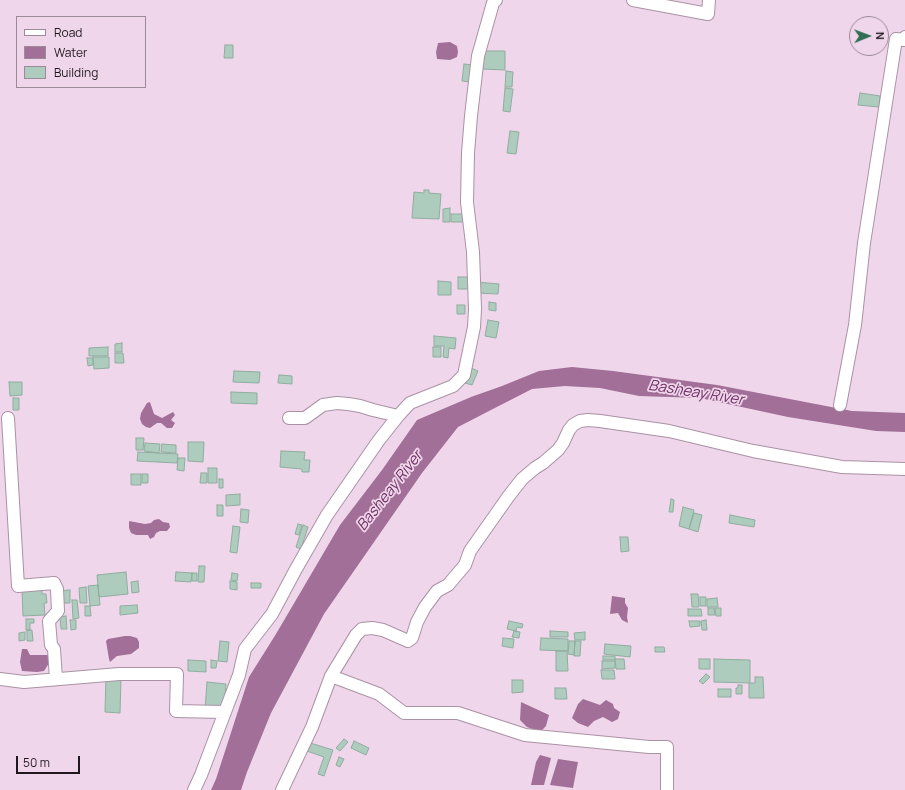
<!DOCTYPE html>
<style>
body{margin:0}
#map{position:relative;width:905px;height:790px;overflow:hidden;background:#efd6ea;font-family:Manrope,sans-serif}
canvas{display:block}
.legend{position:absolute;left:16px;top:16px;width:130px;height:72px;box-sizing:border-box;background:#efd6ea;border:1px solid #9c8a99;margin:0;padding:5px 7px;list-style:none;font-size:12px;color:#20171f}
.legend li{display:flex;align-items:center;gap:8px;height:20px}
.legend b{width:20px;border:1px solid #9c8a99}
.north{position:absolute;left:849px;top:16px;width:40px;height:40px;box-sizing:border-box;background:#efd6ea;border:1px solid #9c8a99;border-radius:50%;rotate:89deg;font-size:11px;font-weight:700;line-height:16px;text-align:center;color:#20171f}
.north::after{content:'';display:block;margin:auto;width:14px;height:18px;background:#336d56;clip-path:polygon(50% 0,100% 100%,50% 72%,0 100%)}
.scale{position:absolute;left:16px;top:756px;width:64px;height:18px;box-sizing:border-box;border:2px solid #20171f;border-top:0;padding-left:5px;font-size:12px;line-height:14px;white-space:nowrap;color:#20171f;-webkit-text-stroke:3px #efd6ea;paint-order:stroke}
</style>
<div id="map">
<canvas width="905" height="790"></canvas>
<ul class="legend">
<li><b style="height:5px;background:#fff"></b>Road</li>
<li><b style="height:11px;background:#a16f98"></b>Water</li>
<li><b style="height:11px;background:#adccbe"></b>Building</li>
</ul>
<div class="north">N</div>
<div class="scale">50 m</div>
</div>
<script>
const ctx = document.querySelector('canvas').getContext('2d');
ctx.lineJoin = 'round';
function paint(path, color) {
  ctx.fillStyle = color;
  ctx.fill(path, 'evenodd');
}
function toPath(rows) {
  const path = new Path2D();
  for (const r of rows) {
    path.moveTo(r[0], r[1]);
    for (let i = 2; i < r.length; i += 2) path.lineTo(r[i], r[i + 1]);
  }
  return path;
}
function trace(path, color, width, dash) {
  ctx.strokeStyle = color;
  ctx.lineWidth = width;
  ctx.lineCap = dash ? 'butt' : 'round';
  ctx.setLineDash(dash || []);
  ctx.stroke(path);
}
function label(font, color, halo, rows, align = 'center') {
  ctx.font = font + ' Manrope,sans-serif';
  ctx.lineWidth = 3.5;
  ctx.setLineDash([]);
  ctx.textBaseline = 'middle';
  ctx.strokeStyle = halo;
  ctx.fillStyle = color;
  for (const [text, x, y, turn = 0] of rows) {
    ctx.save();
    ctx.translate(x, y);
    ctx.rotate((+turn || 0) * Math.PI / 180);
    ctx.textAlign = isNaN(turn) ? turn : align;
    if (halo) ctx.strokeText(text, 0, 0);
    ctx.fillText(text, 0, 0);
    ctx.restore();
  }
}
const water = toPath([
 [450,42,457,46,458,52,457,57,450,60,437,59,436,52,438,43],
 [572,367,613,371,717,385,852,411,905,413,905,432,876,431,788,417,700,398,639,396,600,388,565,386,532,389,489,411,458,427,422,473,324,614,271,713,247,772,241,790,211,790,216,779,249,677,276,634,340,525,382,470,417,420,471,397,502,386,539,371],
 [150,402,154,414,162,418,173,412,175,415,171,420,175,423,172,428,167,428,161,423,157,423,150,428,146,427,142,424,140,419,141,413,147,403],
 [159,519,163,522,169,523,170,527,167,531,160,531,156,533,154,537,150,539,148,535,136,535,131,533,129,528,129,521,145,524,151,523,154,520],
 [612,596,625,598,625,603,628,608,627,617,628,623,622,620,618,613,610,614],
 [125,636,130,636,137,638,139,642,139,648,131,654,117,656,110,662,109,659,106,641,108,639],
 [22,649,27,649,30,655,52,655,51,660,44,671,37,672,22,671,20,662],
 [583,699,600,705,606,700,613,704,614,708,620,712,618,719,612,722,603,717,594,721,588,727,578,723,572,718,578,704],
 [521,702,549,715,546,726,540,732,527,727,520,720],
 [540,755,551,758,544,785,531,785,536,762],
 [558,759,578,762,573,788,550,785]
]);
const building = toPath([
 [225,45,233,45,233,58,224,58,225,45],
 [483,51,505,51,505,70,482,69,483,51],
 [464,64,473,65,470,82,462,81,464,64],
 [506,71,513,72,512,87,505,87,506,71],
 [505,88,513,89,510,112,503,111,505,88],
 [860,93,880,96,879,107,858,105,860,93],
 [510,131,519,132,516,154,507,153,510,131],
 [424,190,429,190,429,193,441,194,439,219,412,218,414,192,424,193,424,190],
 [450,208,450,222,443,222,443,209,450,208],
 [451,214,464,214,464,222,451,222,451,214],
 [458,277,469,277,469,289,458,289,458,277],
 [438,281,451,282,451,295,438,295,438,281],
 [476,282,499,284,498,294,476,293,476,282],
 [489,302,496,303,496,311,489,310,489,302],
 [457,305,465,305,465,314,457,314,457,305],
 [488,320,499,322,496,338,485,336,488,320],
 [434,336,456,338,455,349,449,348,448,358,443,357,444,346,434,346,434,336],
 [122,343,122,352,115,352,115,344,122,343],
 [108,347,108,356,89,356,89,348,108,347],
 [433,347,441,347,441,357,433,357,433,347],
 [115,353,123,353,124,363,115,363,115,353],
 [93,357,109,357,109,368,94,369,93,357],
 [87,358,93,358,93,365,88,366,87,358],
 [471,368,478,371,472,385,465,383,471,368],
 [234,371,260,372,259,383,233,382,234,371],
 [279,375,292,376,292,384,278,383,279,375],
 [9,382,22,382,22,395,10,396,9,382],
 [231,392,257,393,257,404,231,403,231,392],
 [13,398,19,398,19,410,13,410,13,398],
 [136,438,144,438,143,450,136,450,136,438],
 [188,442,204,442,203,462,188,461,188,442],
 [145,443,160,444,159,453,144,451,145,443],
 [162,444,176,445,176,453,161,452,162,444],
 [281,451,305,452,304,460,310,460,309,472,302,472,302,469,280,467,281,451],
 [138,452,178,454,177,463,137,461,138,452],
 [178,458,185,458,184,471,177,470,178,458],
 [208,468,217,468,217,483,208,483,208,468],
 [201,473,207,473,207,483,200,483,201,473],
 [131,474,141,474,141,485,131,485,131,474],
 [142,474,148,474,148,483,142,483,142,474],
 [219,479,223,479,223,488,219,488,219,479],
 [240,494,240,505,226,506,226,495,240,494],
 [671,499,674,500,673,512,669,512,671,499],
 [217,505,223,505,223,516,217,516,217,505],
 [683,507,694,510,689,529,679,526,683,507],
 [241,509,249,510,248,523,240,522,241,509],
 [694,513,702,515,698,532,689,529,694,513],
 [730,515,755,520,754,527,729,523,730,515],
 [298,524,302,525,299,535,295,534,298,524],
 [303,525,308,527,301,549,296,547,303,525],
 [233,526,240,527,237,553,230,552,233,526],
 [620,537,628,537,629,551,621,552,620,537],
 [199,566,205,566,204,582,198,582,199,566],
 [126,572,128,594,99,597,97,575,126,572],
 [176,572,192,573,191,582,175,581,176,572],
 [192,573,197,573,197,581,192,581,192,573],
 [232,573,238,574,237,581,231,580,232,573],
 [138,581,139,592,132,593,131,582,138,581],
 [230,581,237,582,237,590,230,589,230,581],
 [251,583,261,583,261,588,251,588,251,583],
 [98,585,100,605,90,606,88,586,98,585],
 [86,587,87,603,80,603,79,588,86,587],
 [42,588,42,594,46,594,47,603,44,603,45,615,23,616,22,589,42,588],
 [70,590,70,603,58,603,57,591,70,590],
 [691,594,698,594,699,607,692,607,691,594],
 [700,597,706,597,706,606,700,606,700,597],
 [717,598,718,607,707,607,707,599,717,598],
 [72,600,77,600,79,618,73,619,72,600],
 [137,605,138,613,120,615,120,606,137,605],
 [85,606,90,606,91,616,85,616,85,606],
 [708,608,714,608,715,615,708,615,708,608],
 [715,608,721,608,721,616,716,616,715,608],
 [688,609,701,609,702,616,688,616,688,609],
 [66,616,67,629,61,629,60,617,66,616],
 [26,619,34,619,34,623,30,623,30,630,26,630,26,619],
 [70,620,76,620,76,629,71,630,70,620],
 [706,620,707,630,702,630,701,621,706,620],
 [509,621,523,624,522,628,517,627,516,631,507,629,509,621],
 [689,621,700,621,700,626,690,627,689,621],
 [27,630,32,630,33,641,27,641,27,630],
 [514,631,520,632,519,638,512,637,514,631],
 [550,631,568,632,568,637,550,637,550,631],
 [25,632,25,640,19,641,19,633,25,632],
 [585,632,585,640,575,640,574,633,585,632],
 [503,638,514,639,513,648,502,646,503,638],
 [541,638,568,639,568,651,540,650,541,638],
 [220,641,229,642,227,662,218,661,220,641],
 [569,641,575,641,574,655,568,654,569,641],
 [575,641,581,641,580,656,574,656,575,641],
 [605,644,631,646,630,657,604,654,605,644],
 [655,647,664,647,665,652,655,652,655,647],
 [556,651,567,651,568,671,556,671,556,651],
 [603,656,615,656,615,660,603,660,603,656],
 [615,659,624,659,625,669,616,669,615,659],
 [699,659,710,659,710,669,699,669,699,659],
 [714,659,750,660,750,683,714,682,714,659],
 [188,660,206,661,206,672,188,671,188,660],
 [211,660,217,661,216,668,211,668,211,660],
 [602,661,615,661,615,668,602,669,602,661],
 [601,670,614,670,615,679,602,679,601,670],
 [706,674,710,677,703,684,699,681,706,674],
 [106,676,121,677,120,713,105,712,106,676],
 [755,677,763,677,764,698,749,698,749,683,755,683,755,677],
 [512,680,523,680,523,692,512,693,512,680],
 [207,682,226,684,224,711,205,710,207,682],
 [738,685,742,685,742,694,736,694,736,688,738,688,738,685],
 [555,688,566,688,567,699,555,699,555,688],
 [718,689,731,689,731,697,718,697,718,689],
 [344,739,348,742,340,751,336,748,344,739],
 [354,741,369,748,366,755,351,748,354,741],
 [307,742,333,750,324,776,318,774,324,757,304,750,307,742],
 [339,757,344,759,340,767,336,765,339,757]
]);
const minor = toPath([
 [633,0,708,14,709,0],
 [840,405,855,325,864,243,896,39,904,40,905,37],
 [8,418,18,586,54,583,57,589,58,611,49,621,51,645,54,649,56,679],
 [289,418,305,418,323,405,337,403,348,404,360,406,373,410,398,416],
 [331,676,379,694,404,713,458,713,525,735,649,747,667,747,667,790],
 [0,679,24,682,119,674,177,674,176,711,224,712],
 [194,790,201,775,239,675,245,649,272,614,296,569,327,515,379,440,398,416,410,403,453,386,464,375,474,327,475,309,473,252,467,202,468,153,471,116,478,56,493,3,496,0],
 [282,790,312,727,331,676,356,635,362,629,372,628,383,630,408,641,412,638,417,622,425,607,437,591,448,585,465,565,470,551,508,497,522,479,535,468,543,463,558,450,563,443,569,430,573,425,580,421,588,420,600,421,669,431,753,451,842,467,905,469]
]);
const waterNames = [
 ["Basheay River",696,393,9],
 ["Basheay River",390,491,-52]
];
paint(water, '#a16f98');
paint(building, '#adccbe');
trace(building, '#8fad9f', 1);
trace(minor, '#aa92a5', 14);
trace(minor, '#fff', 12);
label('italic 15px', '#6f3167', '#efd6ea', waterNames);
</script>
